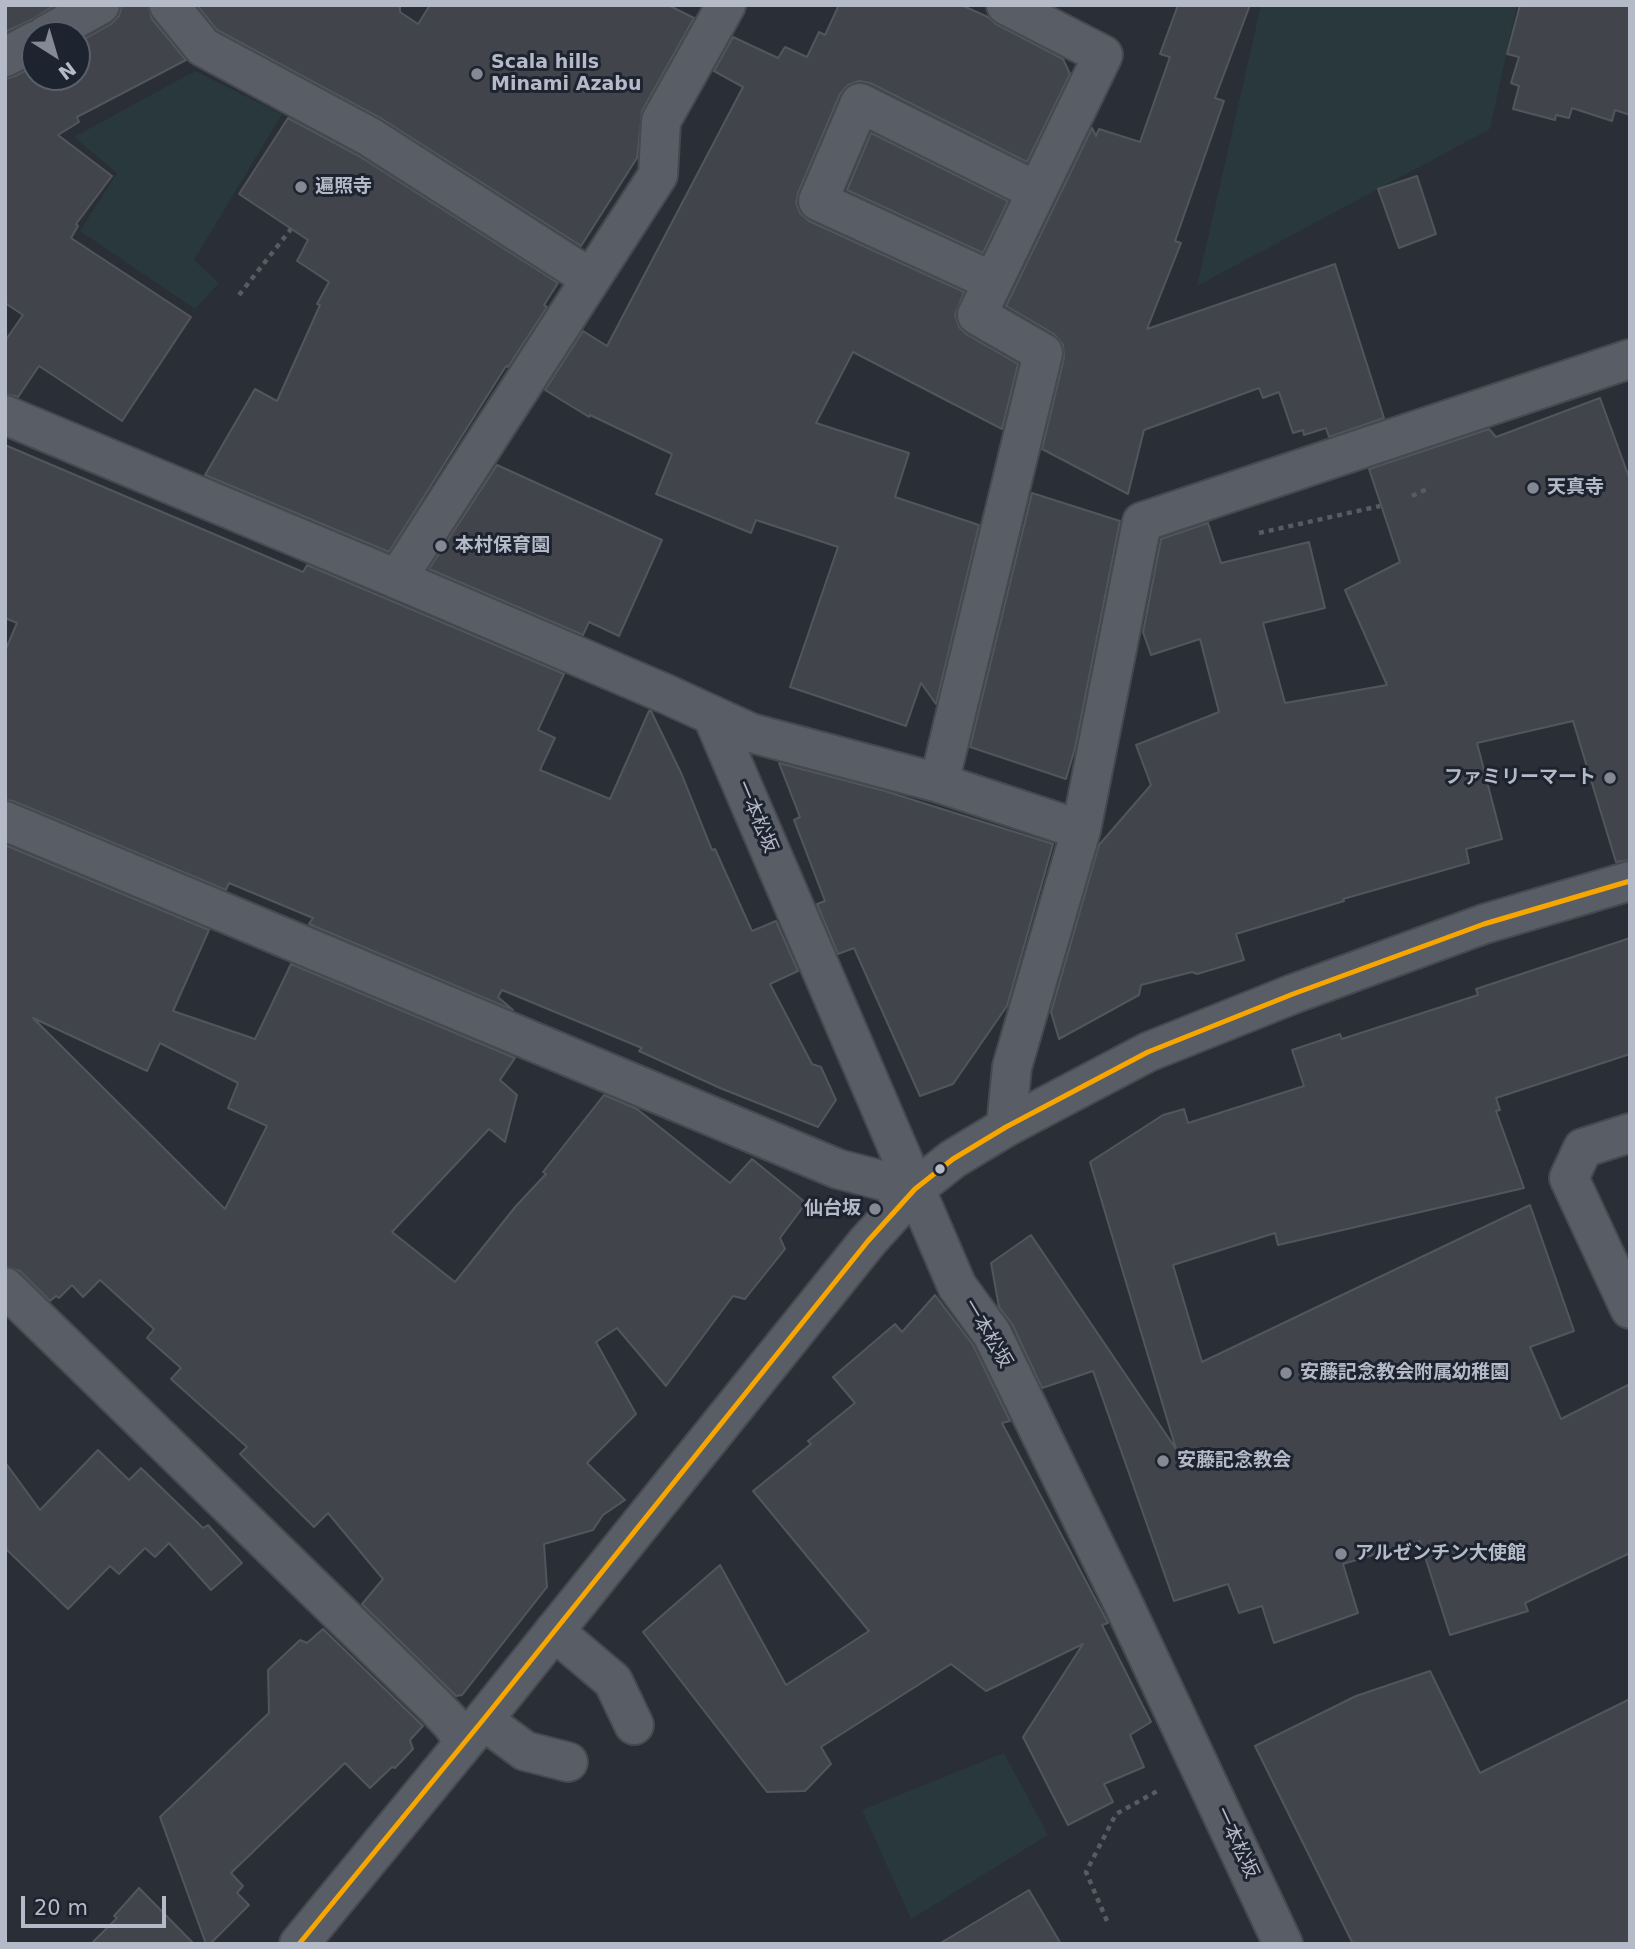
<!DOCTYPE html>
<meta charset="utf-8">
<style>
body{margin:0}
#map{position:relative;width:1635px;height:1949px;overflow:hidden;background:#2a2e36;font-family:"DejaVu Sans",sans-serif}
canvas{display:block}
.frame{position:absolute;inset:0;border:7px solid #b4bac7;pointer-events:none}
.north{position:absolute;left:21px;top:21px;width:70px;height:70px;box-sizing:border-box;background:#1d2430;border:2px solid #59606c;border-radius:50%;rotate:143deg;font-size:19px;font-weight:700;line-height:28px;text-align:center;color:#b4bac7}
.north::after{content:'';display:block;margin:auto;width:24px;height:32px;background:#848994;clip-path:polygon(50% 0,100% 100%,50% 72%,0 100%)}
.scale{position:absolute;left:21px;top:1896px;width:145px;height:32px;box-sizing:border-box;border:4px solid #b4bac7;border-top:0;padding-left:9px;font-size:21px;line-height:24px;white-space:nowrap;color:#b4bac7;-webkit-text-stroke:5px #1d2430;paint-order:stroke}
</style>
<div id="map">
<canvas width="1635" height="1949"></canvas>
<div class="frame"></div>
<div class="north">N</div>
<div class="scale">20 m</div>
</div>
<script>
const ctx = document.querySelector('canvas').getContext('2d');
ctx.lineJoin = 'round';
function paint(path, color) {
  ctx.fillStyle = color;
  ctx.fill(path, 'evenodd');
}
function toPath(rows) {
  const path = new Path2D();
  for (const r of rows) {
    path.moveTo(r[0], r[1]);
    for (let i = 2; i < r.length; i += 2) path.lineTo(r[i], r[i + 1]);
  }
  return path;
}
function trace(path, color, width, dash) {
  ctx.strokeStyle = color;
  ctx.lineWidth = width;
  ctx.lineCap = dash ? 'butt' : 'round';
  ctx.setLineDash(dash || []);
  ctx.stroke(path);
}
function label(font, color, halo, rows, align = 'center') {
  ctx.font = font + ' "DejaVu Sans","Noto Sans JP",sans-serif';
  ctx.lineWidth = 6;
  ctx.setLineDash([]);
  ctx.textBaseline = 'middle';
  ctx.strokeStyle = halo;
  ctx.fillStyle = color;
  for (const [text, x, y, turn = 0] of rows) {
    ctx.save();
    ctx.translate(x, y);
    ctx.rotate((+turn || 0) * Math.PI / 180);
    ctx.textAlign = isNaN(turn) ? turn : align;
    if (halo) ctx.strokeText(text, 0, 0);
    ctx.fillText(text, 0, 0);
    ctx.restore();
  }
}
const green = toPath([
 [1261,5,1517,5,1490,129,1197,286],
 [195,71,282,114,194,260,219,283,195,309,80,231,117,173,74,137],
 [1004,1753,1048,1835,911,1919,862,1810]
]);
const building = toPath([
 [5,5,55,5,31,20,5,32,5,5],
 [122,5,148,5,152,19,186,60,77,117,79,122,58,135,112,176,76,224,78,226,71,238,191,317,122,421,39,366,18,397,5,394,5,341,23,315,5,303,5,79,15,76,35,66,35,77,77,77,77,43,111,24,119,16,122,5],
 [197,5,400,5,400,12,418,24,430,5,668,5,694,18,642,111,637,158,581,246,382,119,217,30,197,5],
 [839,5,961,5,988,17,996,24,1063,59,1070,74,1027,162,870,83,859,81,848,85,840,94,798,193,796,203,800,213,809,221,964,292,955,315,959,327,966,334,1018,364,1002,429,853,352,816,423,909,453,895,497,979,525,936,704,921,683,906,726,790,687,838,547,756,520,751,533,656,494,672,454,590,415,589,417,545,390,583,331,607,346,743,87,714,71,733,37,778,58,785,47,807,57,819,32,825,35,839,5],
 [1178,5,1250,5,1215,98,1224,101,1175,241,1181,243,1147,329,1335,264,1384,418,1329,437,1326,428,1304,435,1303,430,1293,433,1279,392,1263,398,1259,388,1144,430,1128,494,1042,449,1064,358,1063,345,1054,334,1006,306,1092,128,1096,136,1099,129,1140,142,1170,57,1160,54,1178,5],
 [1520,5,1630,5,1630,115,1615,110,1612,121,1572,108,1569,118,1556,115,1555,120,1513,109,1519,86,1511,83,1519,57,1507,54,1520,5],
 [288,118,359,156,558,283,544,305,547,307,508,367,506,366,389,552,205,475,255,389,277,401,320,305,317,304,329,282,297,261,308,240,239,194,288,118],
 [871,133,1008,201,983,253,847,190,871,133],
 [1417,176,1436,234,1399,248,1378,189,1417,176],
 [1600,398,1630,480,1630,860,1616,862,1573,721,1477,743,1502,839,1466,849,1469,863,1343,899,1344,901,1236,934,1244,960,1197,974,1192,972,1141,985,1139,995,1059,1039,1051,1012,1099,845,1151,785,1136,745,1219,712,1200,639,1151,655,1143,632,1161,539,1208,523,1221,563,1309,542,1325,608,1263,623,1285,703,1387,685,1345,590,1400,562,1369,469,1489,429,1496,437,1600,398],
 [5,445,303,572,307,565,564,674,538,730,555,738,540,770,610,799,649,711,651,711,682,775,712,850,715,849,752,931,776,921,798,971,770,984,812,1064,821,1067,836,1100,818,1127,720,1088,639,1051,642,1048,502,990,498,997,513,1010,309,924,313,918,229,883,226,890,13,801,5,800,5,651,17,623,5,618,5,445],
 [497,465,662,540,619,636,589,622,583,635,429,569,497,465],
 [1032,493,1120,521,1075,748,1066,779,970,747,1032,493],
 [779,763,885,791,1053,844,1007,1006,953,1084,920,1096,854,948,838,954,817,904,825,901,794,820,800,817,779,763],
 [5,845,209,930,173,1011,255,1039,291,964,515,1058,500,1080,517,1095,505,1142,489,1129,392,1232,455,1282,516,1206,546,1174,543,1172,604,1095,637,1109,730,1183,752,1159,806,1203,780,1238,785,1249,745,1299,733,1296,666,1386,617,1328,596,1342,636,1414,587,1463,625,1500,603,1515,593,1530,544,1544,547,1587,462,1695,456,1696,362,1604,383,1579,328,1513,314,1527,240,1454,247,1447,171,1379,181,1368,147,1338,154,1329,100,1280,83,1297,72,1285,59,1298,56,1296,50,1301,20,1271,5,1266,5,845],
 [33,1018,147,1071,160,1043,238,1083,228,1108,267,1126,225,1209,33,1018],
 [1630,938,1630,1054,1496,1098,1500,1110,1496,1111,1524,1188,1278,1245,1275,1233,1173,1265,1202,1362,1530,1205,1574,1331,1530,1347,1561,1419,1630,1384,1630,1553,1525,1603,1528,1611,1450,1635,1420,1541,1343,1564,1358,1613,1274,1643,1262,1606,1239,1613,1228,1584,1174,1601,1093,1371,1042,1388,1012,1324,999,1307,991,1263,1031,1235,1176,1449,1090,1162,1163,1115,1184,1109,1188,1123,1304,1086,1292,1050,1340,1034,1342,1039,1478,995,1476,989,1630,938],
 [935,1295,973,1345,1010,1421,1002,1423,1105,1617,1108,1623,1102,1625,1151,1722,1130,1735,1144,1767,1104,1784,1113,1802,1068,1825,1023,1737,1083,1644,986,1691,951,1664,821,1747,831,1764,805,1791,767,1792,643,1632,720,1565,786,1685,869,1631,753,1491,811,1444,808,1441,855,1403,833,1377,895,1324,902,1332,935,1295],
 [98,1450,129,1480,141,1468,203,1528,208,1525,242,1563,211,1590,169,1543,155,1557,145,1548,119,1574,110,1566,68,1609,5,1548,5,1462,40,1510,98,1450],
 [323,1629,423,1726,410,1740,413,1749,395,1768,392,1767,370,1788,345,1763,231,1873,243,1886,237,1893,249,1905,210,1944,206,1944,160,1817,269,1713,268,1670,300,1640,307,1643,323,1629],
 [1430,1671,1480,1773,1630,1699,1630,1944,1353,1944,1255,1746,1356,1696,1430,1671],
 [139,1888,194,1944,91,1944,117,1918,114,1916,139,1888],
 [1029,1890,1061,1944,939,1944,1029,1890]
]);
const path = toPath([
 [239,295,291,229],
 [1412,496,1429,488],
 [1259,533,1380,506],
 [1107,1921,1086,1872,1116,1814,1161,1789]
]);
const minor = toPath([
 [169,5,203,47,370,137,590,278],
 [46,35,100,5],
 [5,57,35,41],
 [992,281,818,201,860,103,1036,191],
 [5,415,397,579,666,694,751,733,939,783,1081,830,1012,1067,1006,1127],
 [397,579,658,175,661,121,726,5],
 [712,715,957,1286,992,1334,1122,1601,1283,1944],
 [939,783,1043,353,977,315,1103,55,1006,5],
 [5,821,838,1169,915,1189],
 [1081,830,1142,522,1630,359],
 [1630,1133,1583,1148,1569,1178,1630,1309],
 [5,1287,435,1706,451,1723,465,1742],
 [554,1631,613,1681,634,1725],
 [483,1720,525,1751,568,1762],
 [299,1944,483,1720,868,1241,915,1189,953,1159,1006,1127,1148,1052,1293,994,1484,924,1630,881]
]);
const bus1 = toPath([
 [299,1944,483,1720,868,1241,915,1189,953,1159,1006,1127,1148,1052,1293,994,1484,924,1630,881]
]);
const markers = [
 [477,74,7,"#848994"],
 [301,187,7,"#848994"],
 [1533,488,7,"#848994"],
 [441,546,7,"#848994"],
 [1610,778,7,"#848994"],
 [940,1169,6,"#b4bac7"],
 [875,1209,7,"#848994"],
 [1286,1373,7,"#848994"],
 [1163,1461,7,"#848994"],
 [1341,1554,7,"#848994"]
];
const poiNames = [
 ["Scala hills",491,63],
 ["Minami Azabu",491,85],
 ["遍照寺",315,187],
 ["天真寺",1547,488],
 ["本村保育園",455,546],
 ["ファミリーマート",1596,778,"right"],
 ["仙台坂",861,1209,"right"],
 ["安藤記念教会附属幼稚園",1300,1373],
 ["安藤記念教会",1177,1461],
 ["アルゼンチン大使館",1355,1554]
];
const streetNames = [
 ["一本松坂",756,817,67],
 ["一本松坂",987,1334,59],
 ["一本松坂",1236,1843,65]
];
paint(green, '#28383c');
paint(building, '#41454b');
trace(building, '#51565d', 2);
trace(minor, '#46494f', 42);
trace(path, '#575c62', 4.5, [5, 5]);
trace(minor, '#595d65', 38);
trace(bus1, '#f7a600', 5);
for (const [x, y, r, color] of markers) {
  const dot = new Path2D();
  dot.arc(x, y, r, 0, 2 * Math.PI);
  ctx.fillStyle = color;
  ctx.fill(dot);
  trace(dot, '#1d2430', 2.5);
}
label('bold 19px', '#b4bac7', '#1d2430', poiNames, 'left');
label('19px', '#b4bac7', '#1d2430', streetNames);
</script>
